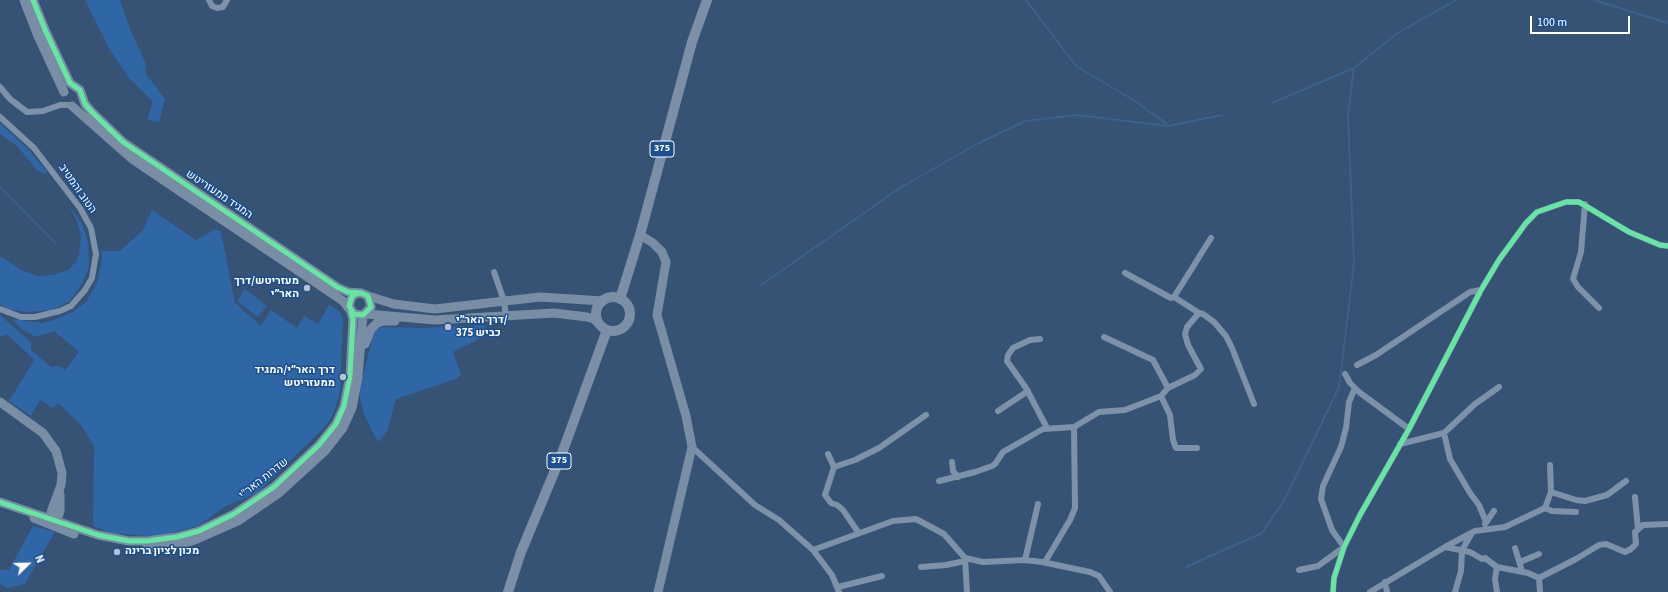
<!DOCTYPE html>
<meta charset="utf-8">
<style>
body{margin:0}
#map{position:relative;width:1668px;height:592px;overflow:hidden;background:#365274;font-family:"Source Sans 3",sans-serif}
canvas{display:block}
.north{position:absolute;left:8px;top:544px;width:40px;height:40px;-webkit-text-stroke:3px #1b4f8f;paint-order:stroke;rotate:67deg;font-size:11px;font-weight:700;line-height:16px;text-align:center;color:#fff}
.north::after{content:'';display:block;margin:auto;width:14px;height:18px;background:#fff;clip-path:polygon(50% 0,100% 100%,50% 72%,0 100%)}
.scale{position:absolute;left:1530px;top:16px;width:100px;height:18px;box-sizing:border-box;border:2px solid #fff;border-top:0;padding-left:5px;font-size:12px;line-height:14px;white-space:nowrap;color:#fff;-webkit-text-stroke:3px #1b4f8f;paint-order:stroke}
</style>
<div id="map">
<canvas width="1668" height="592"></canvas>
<div class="north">N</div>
<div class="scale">100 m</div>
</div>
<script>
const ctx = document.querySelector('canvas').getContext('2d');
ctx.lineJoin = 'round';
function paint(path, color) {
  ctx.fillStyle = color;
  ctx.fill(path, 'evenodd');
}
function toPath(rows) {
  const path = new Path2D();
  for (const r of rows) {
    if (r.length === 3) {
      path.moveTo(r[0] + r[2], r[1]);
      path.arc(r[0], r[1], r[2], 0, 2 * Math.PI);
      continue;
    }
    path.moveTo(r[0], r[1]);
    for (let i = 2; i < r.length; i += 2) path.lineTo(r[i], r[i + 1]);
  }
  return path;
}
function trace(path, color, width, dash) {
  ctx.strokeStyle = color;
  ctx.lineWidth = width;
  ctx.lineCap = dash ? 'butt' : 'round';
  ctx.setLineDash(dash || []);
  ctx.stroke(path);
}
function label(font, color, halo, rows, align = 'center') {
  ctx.font = font + ' "Source Sans 3",Heebo,sans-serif';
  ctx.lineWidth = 3;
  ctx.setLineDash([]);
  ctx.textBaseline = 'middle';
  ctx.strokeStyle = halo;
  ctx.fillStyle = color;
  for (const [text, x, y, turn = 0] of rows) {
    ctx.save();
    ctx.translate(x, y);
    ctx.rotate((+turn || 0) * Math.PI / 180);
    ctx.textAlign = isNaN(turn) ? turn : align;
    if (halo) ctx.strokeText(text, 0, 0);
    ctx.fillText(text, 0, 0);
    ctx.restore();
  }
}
const green = toPath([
 [85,0,120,0,130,29,145,62,146,74,165,99,159,122,147,120,153,102,129,78,110,50],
 [0,123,29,150,47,172,45,174,37,170,17,146,0,134],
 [67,202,82,224,88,242,89,267,83,282,70,301,52,310,26,312,8,309,0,304,0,256,21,270,38,276,53,275,68,270,76,262,79,255,81,236,77,221],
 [152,210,196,240,216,229,221,232,235,303,261,326,271,310,297,328,304,316,318,324,329,304,339,311,343,317,340,392,333,415,325,427,257,493,224,507,198,526,163,535,146,536,111,533,93,526,94,446,81,425,58,403,53,408,40,400,31,416,9,401,34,360,7,334,0,337,0,315,31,342,31,350,51,367,59,366,65,370,79,352,54,331,36,337,23,330,12,319,42,323,53,320,71,313,86,302,97,283,102,258,101,251,120,251,143,230],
 [245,289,267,306,258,317,237,301],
 [484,325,489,334,453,352,461,374,456,379,396,399,387,431,379,442,376,439,365,417,360,399,360,389,373,335,376,330,381,327,426,328],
 [33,526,55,532,25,584,7,588,0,584,0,570,9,570]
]);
const stream = toPath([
 [1026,0,1076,66,1135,101,1167,124],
 [1594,0,1668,23],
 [1272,103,1354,68,1396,34,1456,0],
 [0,187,55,243],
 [761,285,900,188,975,145,1025,121,1077,115,1168,126,1222,115],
 [1186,567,1262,533,1284,501,1339,387,1354,263,1348,115,1354,68]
]);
const street = toPath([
 [209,0,212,6,217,8,223,7,227,0],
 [0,87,10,99,27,112,43,111,60,105,69,105],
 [0,117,34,148,80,208,91,228,96,254,92,278,85,290,71,306,60,311,35,317,21,317,0,309],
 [1585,204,1581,252,1573,279,1578,287,1599,308],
 [494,272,504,301,506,317],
 [1125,273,1171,298,1174,297,1199,313,1203,314,1214,322,1226,336,1232,348,1254,404],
 [1174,297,1211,238],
 [1104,337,1153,360,1168,388],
 [1040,339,1030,340,1013,348,1008,355,1007,361,1026,388,1047,428],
 [1357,365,1376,355,1470,292,1481,290],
 [1345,374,1350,383,1359,392,1409,429],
 [1161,396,1170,415,1173,440,1176,448,1197,448],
 [998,411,1028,391],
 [1444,433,1450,459,1470,493,1479,505,1486,522],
 [1400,444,1444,433,1475,404,1499,387],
 [692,447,755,505,779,520,813,550,832,575,839,592],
 [828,454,834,467,825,495,831,503,837,505,843,510,858,532],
 [952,462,953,471,958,477],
 [834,467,855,460,879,448,926,415],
 [939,481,975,472,992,466,995,464,1003,452,1043,429,1074,427,1099,412,1125,410,1161,396,1168,388,1195,375,1201,369,1188,345,1185,334,1187,327,1199,313],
 [1551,492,1576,500,1585,501,1607,495,1626,481],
 [1635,497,1638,529],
 [1545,508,1552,511,1576,512],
 [1485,524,1494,511],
 [1344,547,1332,530,1321,499,1323,486,1341,447,1346,428,1349,402,1355,388],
 [1445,547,1475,531,1505,527,1545,508,1551,492,1550,465],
 [1515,548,1522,571],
 [813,550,893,521,916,519,944,534,965,558,983,562,1025,560,1042,562,1090,572,1099,576,1110,592],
 [965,558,967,592],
 [1025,560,1038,504],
 [1045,562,1070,520,1075,508,1074,427],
 [1520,562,1539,554],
 [921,567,946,565,965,561],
 [1299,570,1318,566,1344,547],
 [1539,578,1576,559,1599,545,1606,544,1625,552,1631,549,1636,544,1635,532,1643,525,1668,524],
 [1539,578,1540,592],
 [1385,582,1387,592],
 [838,587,882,576],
 [1333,592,1334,578,1344,547,1360,515,1409,429,1481,290,1499,260,1526,223,1537,212,1566,202,1579,202,1629,232,1660,245,1668,246],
 [1370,592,1445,547,1470,552,1482,559,1485,558,1497,567,1528,573,1539,578],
 [1455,592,1461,571,1462,550,1472,533],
 [1497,592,1495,579,1497,567]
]);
const secondary = toPath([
 [24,0,38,36,64,92],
 [33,0,46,32,70,83,80,90,85,104,92,112,123,142,337,287,348,292,361,293,368,296,371,307,363,315,354,314,349,306,352,296,358,293],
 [72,106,132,159,343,301,350,310],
 [640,235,653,243,662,252,666,262,657,315,686,416,692,447,658,592],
 [368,296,394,304,435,309,540,297,603,301],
 [367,314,435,320,554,313,587,317,594,319,598,323],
 [365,344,371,329,377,323,384,321,395,321],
 [0,402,43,433,56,451,62,473,61,485,52,509,50,517,51,523],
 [0,502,98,535,129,541,147,541,177,537,199,531,234,514,274,487,319,445,336,424,344,406,350,376,353,319,351,312],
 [34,518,74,534],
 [53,524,57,520,60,511,60,494],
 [147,547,182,544,195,540,238,521,279,493,325,451,343,428,352,408,358,377,363,315]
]);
const primary = toPath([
 [613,314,17],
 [620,299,640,235,692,42,707,0],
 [508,592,521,552,561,456,607,330]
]);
const cycleway = toPath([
 [33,0,46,32,70,83,80,90,85,104,92,112,123,142,337,287,348,292,361,293,368,296,371,307,363,315,354,314,349,306,352,296,358,293],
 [0,502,98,535,129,541,147,541,177,537,199,531,234,514,274,487,319,445,336,424,344,406,350,376,353,319,351,312],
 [1333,592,1334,578,1344,547,1360,515,1409,429,1481,290,1499,260,1526,223,1537,212,1566,202,1579,202,1629,232,1660,245,1668,246]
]);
const markers = [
 [307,288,4,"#b9c2ce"],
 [448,327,4,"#b9c2ce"],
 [343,377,4,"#b9c2ce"],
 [117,552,4,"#b9c2ce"]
];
const shields = [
 [662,149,24],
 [559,461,24]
];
const shieldNames = [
 ["375",662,149],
 ["375",559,461]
];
const streetNames = [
 ["הטוב והמטיב",77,189,55],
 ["המגיד ממעזריטש",219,195,34],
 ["שדרות האר\"י",264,479,-38]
];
const poiNames = [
 ["מעזריטש/דרך",299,282],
 ["האר״י",299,295],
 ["דרך האר״י/",456,321,"left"],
 ["כביש 375",456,334,"left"],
 ["דרך האר״י/המגיד",335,371],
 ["ממעזריטש",335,384],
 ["מכון לציון ברינה",125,552,"left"]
];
paint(green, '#2f66a5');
trace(stream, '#3b618d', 2);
trace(street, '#7d92a8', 6);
trace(secondary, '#798da4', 9);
trace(primary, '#7d8ea7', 10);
trace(cycleway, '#66e7a1', 5);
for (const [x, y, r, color] of markers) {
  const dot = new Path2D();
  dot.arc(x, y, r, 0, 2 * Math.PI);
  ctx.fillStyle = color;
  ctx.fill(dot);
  trace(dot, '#1b4f8f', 1.5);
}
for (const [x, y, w] of shields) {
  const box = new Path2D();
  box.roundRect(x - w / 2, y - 8, w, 16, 3);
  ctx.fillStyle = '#1b4f8f';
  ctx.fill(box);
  trace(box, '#fff', 1);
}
label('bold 10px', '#fff', null, shieldNames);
label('11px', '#fff', '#1b4f8f', streetNames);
label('bold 11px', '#fff', '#1b4f8f', poiNames, 'right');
</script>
